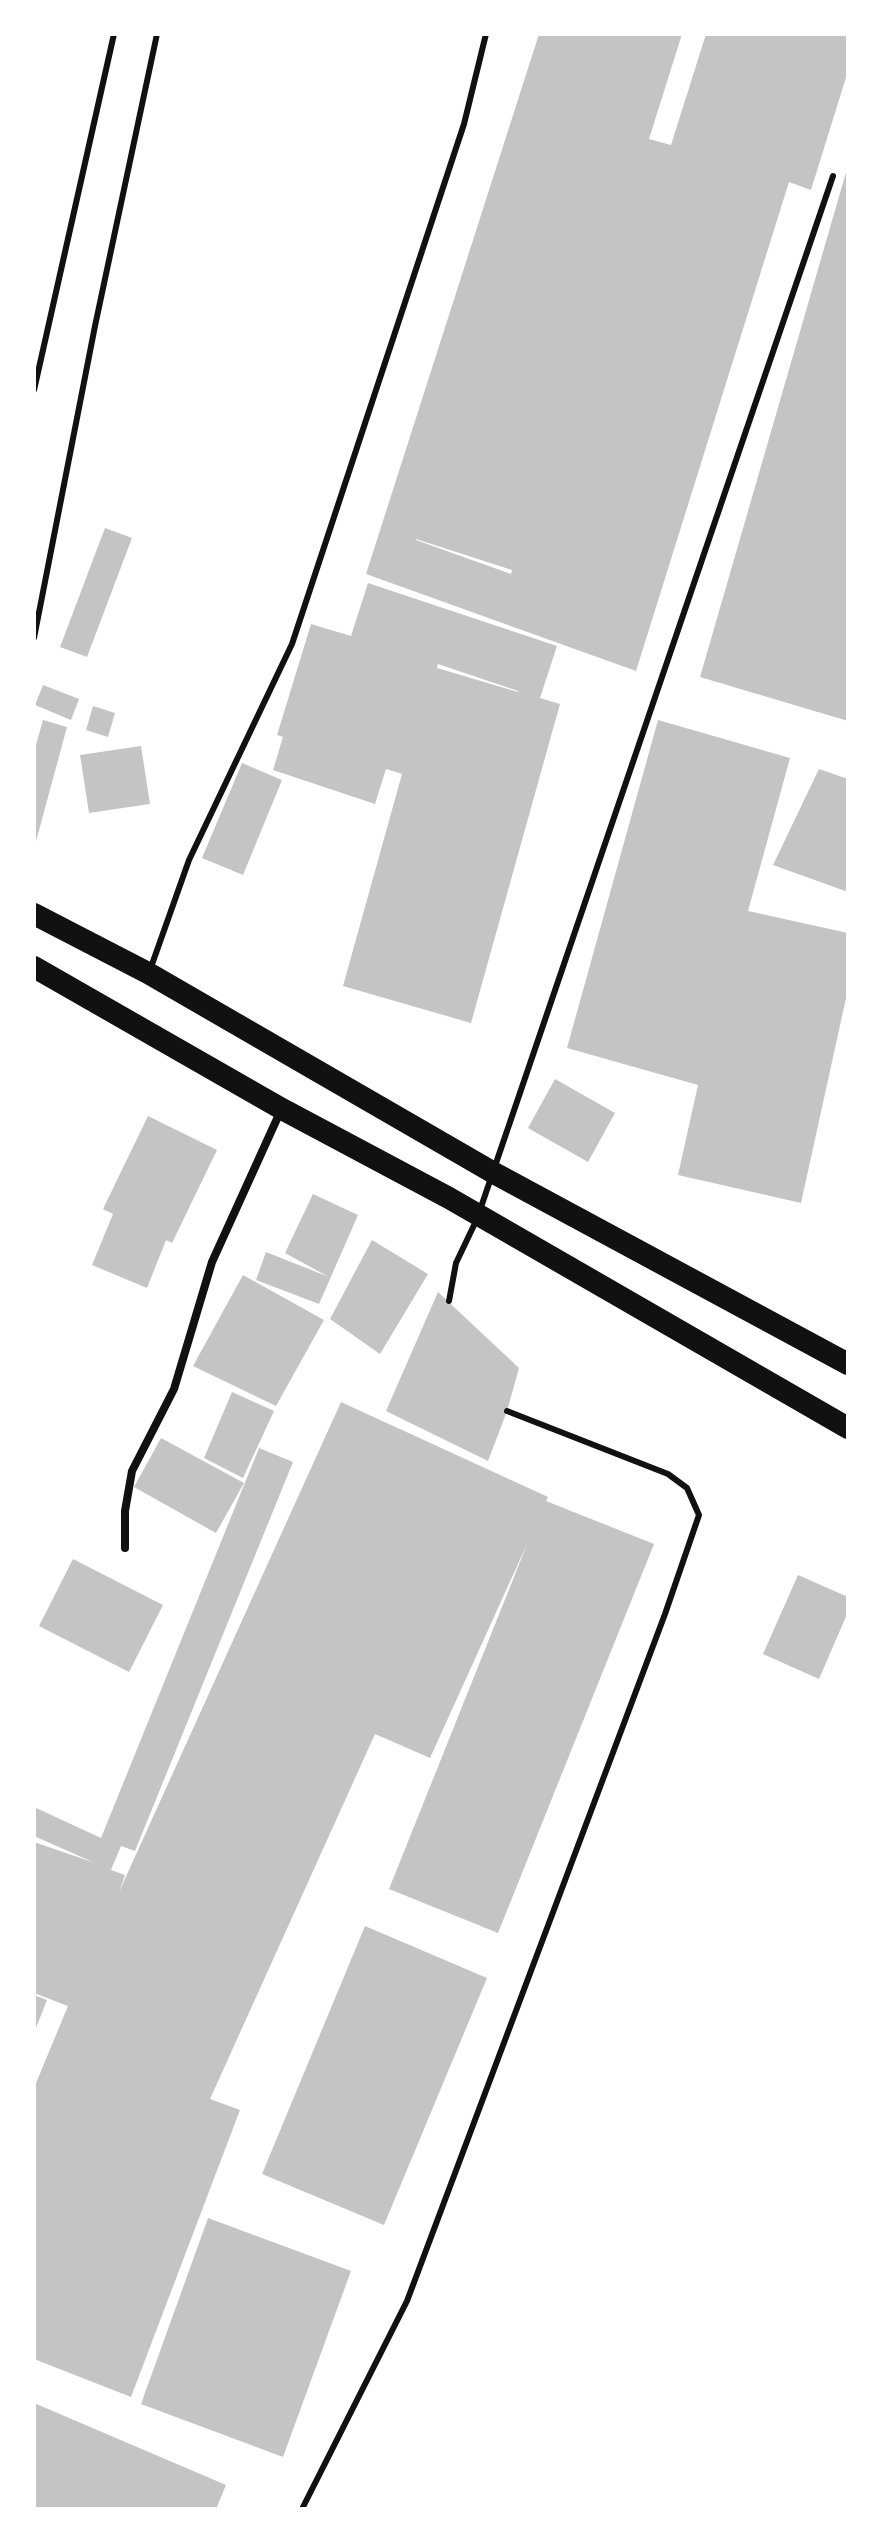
<!DOCTYPE html>
<style>
body{margin:0}
#map{position:relative;width:882px;height:2543px;overflow:hidden;background:#fff;font-family:"Fira Sans Condensed",sans-serif}
canvas{display:block}
.frame{position:absolute;inset:0;border:36px solid #fff;pointer-events:none}
</style>
<div id="map">
<canvas width="882" height="2543"></canvas>
<div class="frame"></div>
</div>
<script>
const ctx = document.querySelector('canvas').getContext('2d');
ctx.lineJoin = 'round';
function paint(path, color) {
  ctx.fillStyle = color;
  ctx.fill(path, 'evenodd');
}
function toPath(rows) {
  const path = new Path2D();
  for (const r of rows) {
    path.moveTo(r[0], r[1]);
    for (let i = 2; i < r.length; i += 2) path.lineTo(r[i], r[i + 1]);
  }
  return path;
}
function trace(path, color, width, dash) {
  ctx.strokeStyle = color;
  ctx.lineWidth = width;
  ctx.lineCap = dash ? 'butt' : 'round';
  ctx.setLineDash(dash || []);
  ctx.stroke(path);
}
const building = toPath([
 [539,34,682,34,649,139,671,145,706,34,848,34,848,71,811,190,789,182,636,671,366,574],
 [416,539,512,570,511,574,416,540],
 [847,169,848,169,848,721,700,677],
 [105,528,132,538,87,657,60,647],
 [368,583,557,646,540,698,560,704,471,1023,343,986,402,774,386,769,375,804,273,770,283,737,277,735,311,624,351,636],
 [438,664,518,691,518,692,437,668],
 [43,685,79,699,71,720,35,705],
 [93,706,115,713,108,737,86,730],
 [43,720,67,727,35,845,34,752],
 [658,720,790,758,748,911,848,933,848,989,801,1203,678,1175,698,1085,567,1048],
 [141,746,150,804,89,813,80,755],
 [242,763,282,780,243,875,202,858],
 [819,769,848,779,848,892,773,865],
 [555,1079,615,1113,588,1162,528,1128],
 [148,1116,217,1150,172,1243,166,1240,147,1288,92,1265,113,1214,103,1209],
 [313,1194,358,1215,319,1304,256,1280,266,1252,329,1277,285,1253],
 [372,1240,428,1274,380,1354,330,1319],
 [243,1275,324,1320,276,1406,193,1366],
 [438,1292,519,1368,507,1411,488,1461,386,1411],
 [232,1392,274,1411,243,1478,204,1458],
 [341,1402,548,1497,546,1501,654,1544,498,1933,389,1889,528,1542,430,1758,375,1734,210,2099,240,2110,131,2397,34,2359,34,2088,68,2006,34,1993,34,1842,95,1863,34,1836,34,1807,101,1838,259,1448,293,1462,135,1851,121,1846,111,1870,125,1875,119,1892],
 [161,1438,244,1483,216,1533,134,1487],
 [73,1559,163,1605,129,1672,39,1626],
 [798,1575,848,1597,848,1612,819,1679,763,1654],
 [365,1926,487,1978,384,2225,262,2174],
 [34,1995,47,2000,34,2033],
 [208,2218,351,2271,283,2457,141,2404],
 [34,2403,226,2485,216,2509,34,2509]
]);
const service = toPath([
 [34,390,114,34],
 [34,638,95,326,157,34],
 [150,970,189,860,292,644,464,124,486,34],
 [480,1210,833,176],
 [449,1301,456,1263,476,1221],
 [302,2509,407,2301,665,1614,699,1515,687,1488,668,1474,507,1411]
]);
const minor = toPath([
 [125,1548,125,1511,132,1471,174,1389,212,1262,281,1110]
]);
const trunk = toPath([
 [34,914,148,973,494,1173,848,1364],
 [34,967,282,1109,449,1198,848,1428]
]);
paint(building, '#c4c4c4');
trace(service, '#111', 6);
trace(minor, '#111', 8);
trace(trunk, '#111', 22);
</script>
